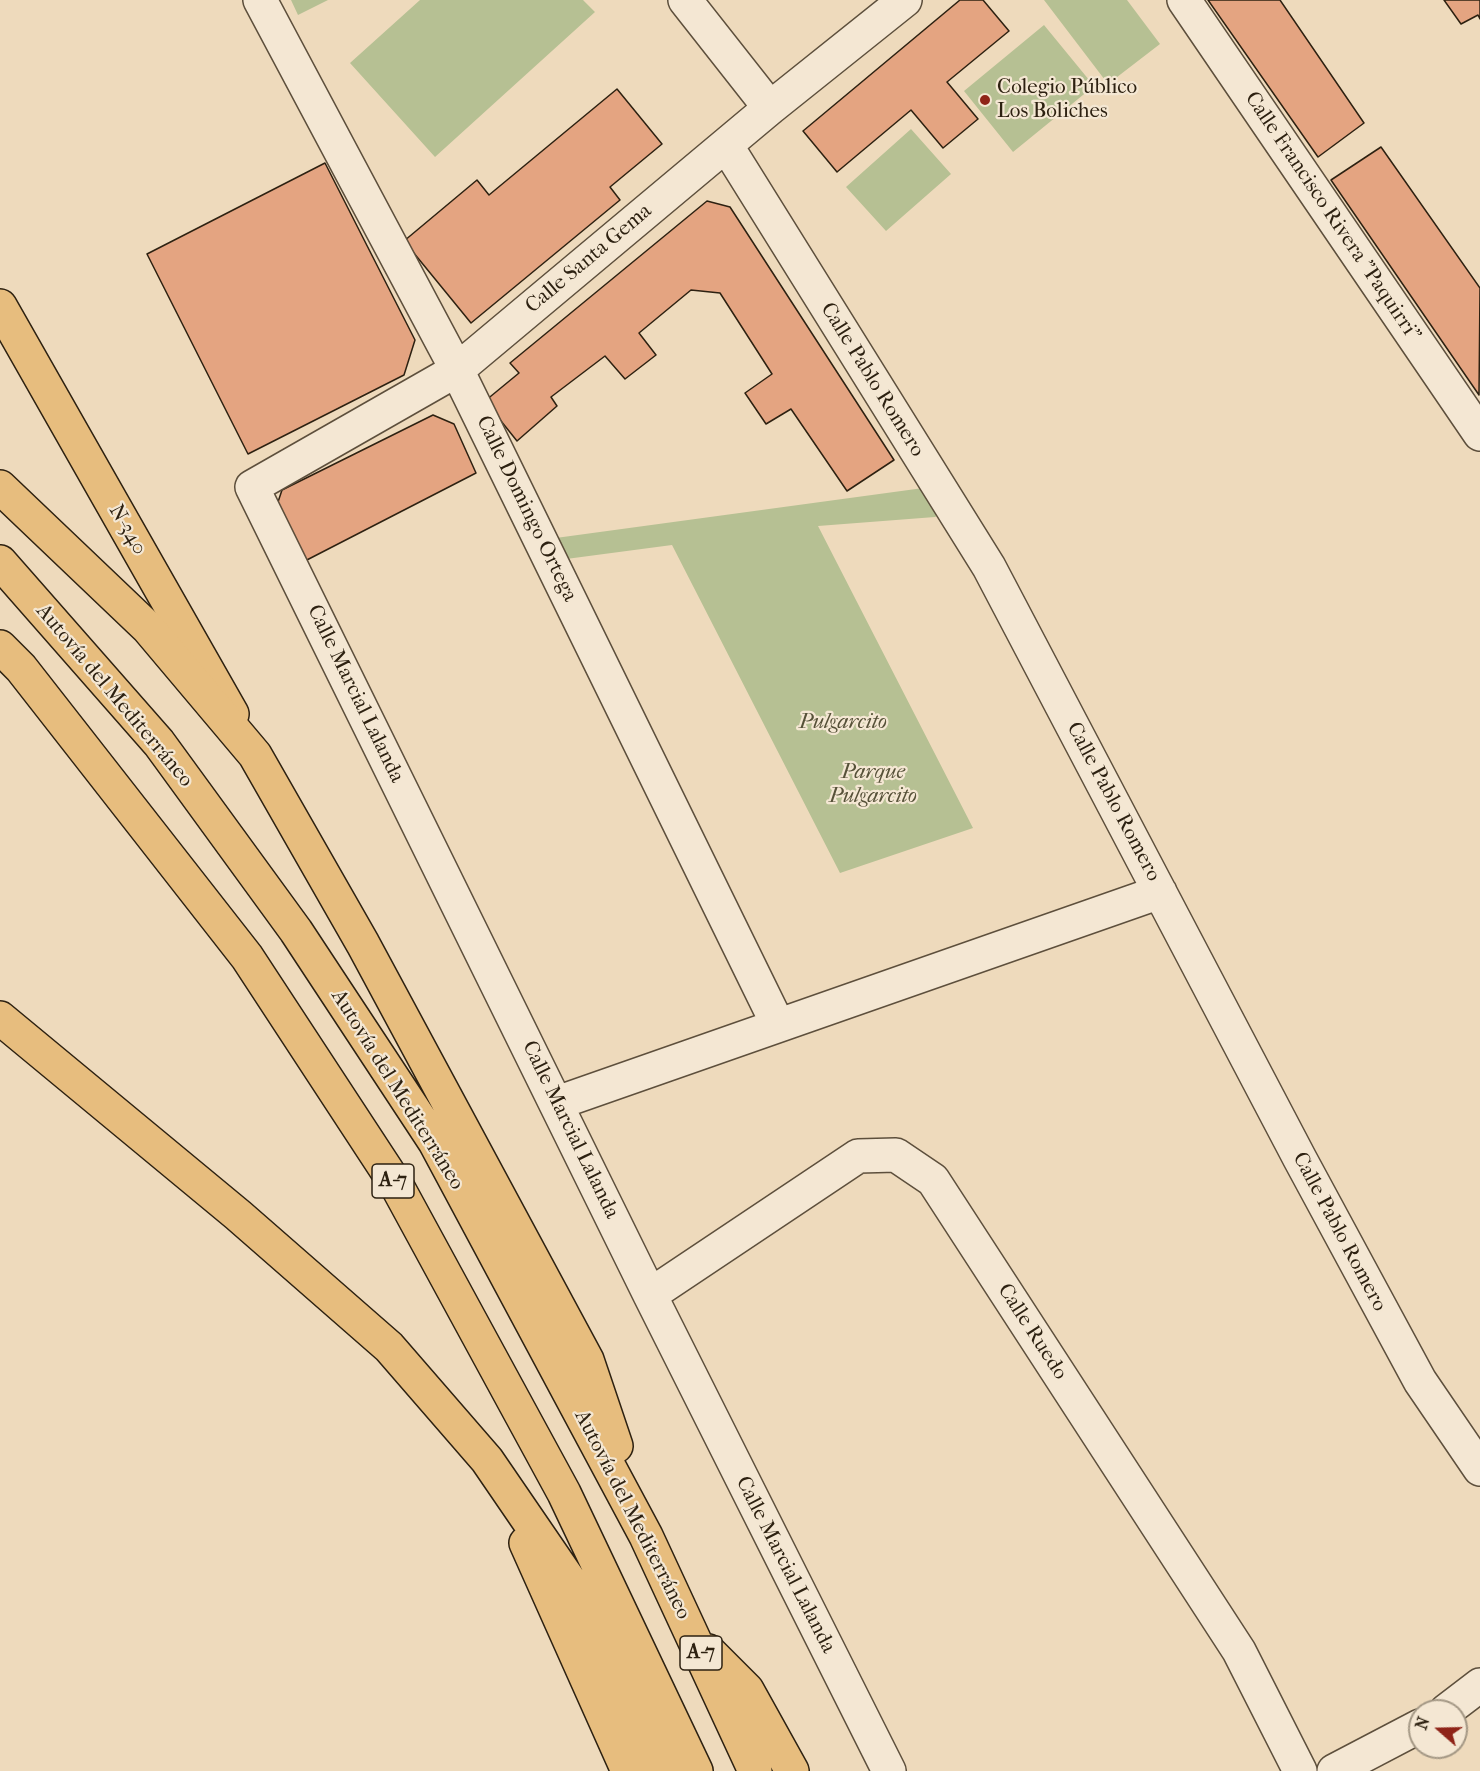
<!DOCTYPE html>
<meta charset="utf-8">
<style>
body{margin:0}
#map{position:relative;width:1480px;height:1771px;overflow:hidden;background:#eedabc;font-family:"IM FELL French Canon",serif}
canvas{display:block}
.north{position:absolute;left:1408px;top:1699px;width:60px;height:60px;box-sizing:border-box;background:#f4e7d3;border:2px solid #a49885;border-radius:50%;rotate:290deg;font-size:16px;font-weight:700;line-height:24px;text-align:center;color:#2d2111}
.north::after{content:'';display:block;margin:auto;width:21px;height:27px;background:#8f2418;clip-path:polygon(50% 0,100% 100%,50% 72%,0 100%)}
</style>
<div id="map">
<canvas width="1480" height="1771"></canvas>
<div class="north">N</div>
</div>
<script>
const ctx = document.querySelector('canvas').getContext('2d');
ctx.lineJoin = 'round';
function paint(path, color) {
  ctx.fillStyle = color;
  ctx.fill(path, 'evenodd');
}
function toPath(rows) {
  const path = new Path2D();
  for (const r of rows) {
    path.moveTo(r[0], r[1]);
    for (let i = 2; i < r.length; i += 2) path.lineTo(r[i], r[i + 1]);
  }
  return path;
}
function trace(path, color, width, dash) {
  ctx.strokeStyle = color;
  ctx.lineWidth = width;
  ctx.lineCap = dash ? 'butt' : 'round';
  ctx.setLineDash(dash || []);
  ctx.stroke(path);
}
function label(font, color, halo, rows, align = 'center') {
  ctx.font = font + ' "IM FELL French Canon",serif';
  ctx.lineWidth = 4.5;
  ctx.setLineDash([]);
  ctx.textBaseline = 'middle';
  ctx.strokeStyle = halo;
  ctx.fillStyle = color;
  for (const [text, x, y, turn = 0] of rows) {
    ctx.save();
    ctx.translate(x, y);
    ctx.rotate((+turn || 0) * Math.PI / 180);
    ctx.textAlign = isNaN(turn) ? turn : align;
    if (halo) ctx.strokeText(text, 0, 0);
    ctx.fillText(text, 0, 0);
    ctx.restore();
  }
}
const green = toPath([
 [291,0,328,0,298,15],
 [420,0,583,0,595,12,435,157,350,63],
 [1044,0,1127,0,1160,44,1108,84],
 [1044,25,1094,86,1013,152,964,91],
 [911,129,951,174,886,231,846,187],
 [938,486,951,507,935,517,818,526,973,828,840,873,672,545,551,561,541,540]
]);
const building = toPath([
 [960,0,983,0,1009,31,947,82,978,119,943,148,911,110,837,172,803,131,960,0],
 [1208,0,1280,0,1364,123,1318,157,1208,0],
 [1444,0,1480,0,1480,19,1478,15,1461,24,1444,0],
 [617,89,662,144,610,187,620,200,471,323,404,241,477,180,489,195,617,89],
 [1381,147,1480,288,1479,395,1331,180,1381,147],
 [325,163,415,340,404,375,248,454,147,254,325,163],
 [707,201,730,207,894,460,847,491,791,409,766,424,745,393,772,374,720,293,691,290,639,333,656,355,625,379,605,356,551,397,557,406,517,441,485,401,519,373,510,363,707,201],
 [433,415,454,424,476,473,301,563,275,511,282,490,433,415]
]);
const minor = toPath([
 [260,0,457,370,778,1025],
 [685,0,770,108],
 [1184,0,1480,434],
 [726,145,989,567,1300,1159,1420,1381,1480,1469],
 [557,1103,1160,892],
 [650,1295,858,1156,896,1155,933,1180,1239,1651,1300,1771],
 [1446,1711,1480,1685],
 [889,1771,650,1295,252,487,457,370,770,108,905,0],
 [1334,1771,1420,1726]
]);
const major = toPath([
 [0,306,232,714]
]);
const highway = toPath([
 [0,487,148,628,255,755,363,944,587,1360,616,1446],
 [0,562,159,743,296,931,435,1142,646,1536,755,1771],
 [0,647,21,668,247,957,397,1186,564,1493,696,1771],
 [0,1018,238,1215,389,1347,487,1460,576,1590,662,1771],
 [526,1543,628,1771],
 [708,1651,747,1690,792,1771]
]);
const markers = [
 [985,100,6,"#8f2418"]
];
const shields = [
 [393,1181,42],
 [701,1653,42]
];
const shieldNames = [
 ["A-7",393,1181],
 ["A-7",701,1653]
];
const poiNames = [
 ["Colegio Público",997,88],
 ["Los Boliches",997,112]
];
const streetNames = [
 ["Calle Francisco Rivera \"Paquirri\"",1332,217,56],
 ["Calle Santa Gema",589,259,-40],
 ["Calle Pablo Romero",872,380,58],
 ["Calle Domingo Ortega",526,509,64],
 ["N-340",127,530,60],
 ["Calle Marcial Lalanda",355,694,64],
 ["Autovía del Mediterráneo",114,696,50],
 ["Calle Pablo Romero",1113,802,62],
 ["Autovía del Mediterráneo",397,1090,58],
 ["Calle Marcial Lalanda",570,1130,64],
 ["Calle Pablo Romero",1339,1232,62],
 ["Calle Ruedo",1032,1332,57],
 ["Autovía del Mediterráneo",632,1515,63],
 ["Calle Marcial Lalanda",785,1565,63]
];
const parkNames = [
 ["Pulgarcito",843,723],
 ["Parque",873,773],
 ["Pulgarcito",873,797]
];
paint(green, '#b6c093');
paint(building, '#e4a481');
trace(building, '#2d2111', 1.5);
trace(minor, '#5d4f3c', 36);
trace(major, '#2d2111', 36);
trace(highway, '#2d2111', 36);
trace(minor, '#f4e7d3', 33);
trace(major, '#e7bd7e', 33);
trace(highway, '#e7bd7e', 33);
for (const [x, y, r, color] of markers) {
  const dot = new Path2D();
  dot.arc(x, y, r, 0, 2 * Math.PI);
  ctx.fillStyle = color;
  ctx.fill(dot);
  trace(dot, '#f4e7d3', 2);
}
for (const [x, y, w] of shields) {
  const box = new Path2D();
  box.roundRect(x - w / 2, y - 17, w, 34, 4.5);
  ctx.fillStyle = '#f4e7d3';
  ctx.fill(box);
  trace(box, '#2d2111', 1.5);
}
label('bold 20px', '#2d2111', null, shieldNames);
label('21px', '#2d2111', '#f4e7d3', poiNames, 'left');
label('21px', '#2d2111', '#f4e7d3', streetNames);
label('italic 21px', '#565138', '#f4e7d3', parkNames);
</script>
